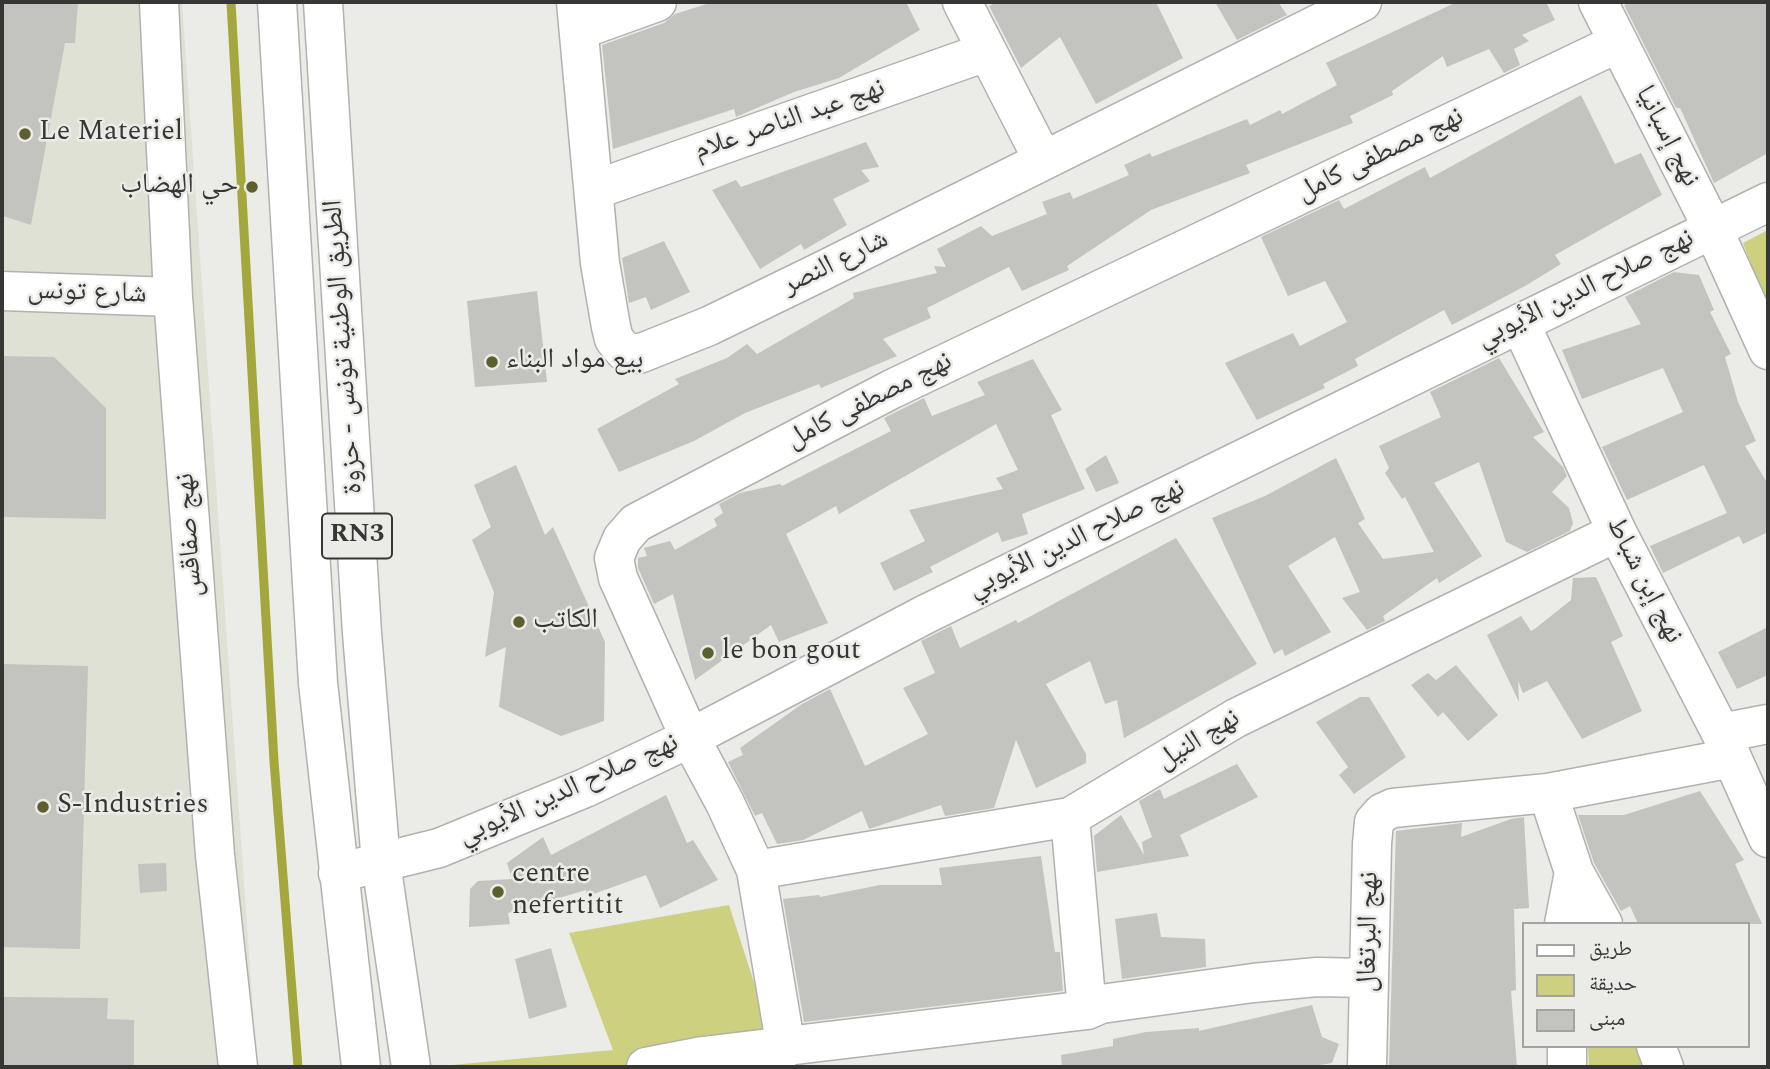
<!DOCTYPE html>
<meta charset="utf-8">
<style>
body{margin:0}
#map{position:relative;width:1770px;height:1069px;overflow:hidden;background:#ebebe7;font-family:Spectral,"Noto Naskh Arabic",serif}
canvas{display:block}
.frame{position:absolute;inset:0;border:4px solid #363635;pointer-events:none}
.legend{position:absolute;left:1522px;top:922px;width:228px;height:126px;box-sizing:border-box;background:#ebebe7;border:2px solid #a3a3a0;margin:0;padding:9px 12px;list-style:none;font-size:21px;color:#363635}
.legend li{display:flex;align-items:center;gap:14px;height:35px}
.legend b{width:35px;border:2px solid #a3a3a0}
</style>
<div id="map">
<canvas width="1770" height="1069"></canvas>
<div class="frame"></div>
<ul class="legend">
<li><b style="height:9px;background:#fff"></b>طريق</li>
<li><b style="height:19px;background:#ccd07f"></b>حديقة</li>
<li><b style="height:19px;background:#c3c3bf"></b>مبنى</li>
</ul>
</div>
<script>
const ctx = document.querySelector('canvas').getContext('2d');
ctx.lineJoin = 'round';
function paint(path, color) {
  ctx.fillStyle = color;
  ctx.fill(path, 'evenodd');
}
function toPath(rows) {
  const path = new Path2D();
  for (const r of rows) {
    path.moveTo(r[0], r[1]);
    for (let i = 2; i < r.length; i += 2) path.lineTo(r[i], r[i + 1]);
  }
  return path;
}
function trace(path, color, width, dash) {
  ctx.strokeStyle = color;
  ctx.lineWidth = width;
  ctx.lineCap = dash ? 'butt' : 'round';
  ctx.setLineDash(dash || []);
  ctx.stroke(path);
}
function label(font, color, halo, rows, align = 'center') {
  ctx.font = font + ' Spectral,"Noto Naskh Arabic",serif';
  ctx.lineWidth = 5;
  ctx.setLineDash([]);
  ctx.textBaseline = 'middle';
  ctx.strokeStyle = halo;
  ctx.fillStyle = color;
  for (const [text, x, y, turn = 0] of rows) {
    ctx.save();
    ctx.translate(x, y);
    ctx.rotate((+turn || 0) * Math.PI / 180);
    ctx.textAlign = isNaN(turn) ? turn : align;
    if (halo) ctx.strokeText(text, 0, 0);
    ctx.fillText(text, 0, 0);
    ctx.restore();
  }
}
const built = toPath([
 [2,2,182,2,257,1067,2,1067]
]);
const green = toPath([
 [1768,230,1768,309,1743,243],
 [729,905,779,1060,737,1067,430,1067,613,1050,569,933],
 [1588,1046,1638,1046,1647,1067,1589,1067]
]);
const stream = toPath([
 [231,2,274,761,298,1067]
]);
const building = toPath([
 [2,2,78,2,75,43,65,43,31,225,3,216],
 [713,2,906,2,920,30,839,78,794,92,736,117,734,109,613,149,602,45,664,23,675,14],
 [997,2,1156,2,1183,58,1096,104,1060,37,1021,68,989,6],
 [1215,2,1278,2,1287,15,1237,40],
 [1457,2,1546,2,1555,20,1522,35,1529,41,1514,49,1520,65,1504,73,1489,49,1447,67,1443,56,1392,91,1393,95,1350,116,1353,123,1246,165,1250,173,1151,210,1067,266,1069,270,1022,291,1009,267,927,308,931,318,883,339,897,356,821,388,819,384,745,413,694,441,619,472,597,429,679,384,675,379,727,358,747,344,757,354,854,298,853,293,937,273,934,266,946,267,937,249,981,226,992,236,1047,214,1042,202,1070,192,1073,199,1129,175,1124,165,1150,153,1152,157,1247,119,1250,125,1280,110,1282,114,1337,85,1326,63],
 [1634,2,1768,2,1768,153,1714,183,1680,108,1676,108,1624,5],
 [1581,95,1615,164,1641,153,1662,195,1555,255,1561,264,1525,286,1452,325,1444,310,1355,359,1358,366,1323,384,1325,388,1257,420,1225,363,1293,333,1300,346,1347,322,1325,281,1288,296,1261,237,1339,200,1344,209,1425,167,1430,178],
 [866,142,879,167,861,170,870,181,833,199,847,225,804,250,801,244,760,269,712,190,736,180,741,187],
 [664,241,690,292,651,310,646,297,629,303,622,258],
 [1674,272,1699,275,1714,310,1710,312,1731,354,1725,357,1738,402,1756,441,1745,446,1768,484,1768,532,1743,544,1739,536,1663,573,1650,546,1727,513,1704,465,1627,500,1602,447,1683,412,1663,368,1582,399,1562,350,1641,324,1625,297],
 [537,291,547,382,475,387,467,301],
 [2,356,54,357,106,408,106,519,2,517],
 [1499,358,1544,432,1533,437,1563,467,1567,476,1552,492,1569,508,1573,523,1570,531,1527,552,1506,542,1479,462,1434,483,1482,556,1439,583,1437,578,1383,616,1385,621,1367,630,1342,598,1360,592,1335,537,1288,566,1331,632,1285,656,1282,649,1274,654,1212,518,1265,496,1336,458,1365,519,1358,523,1383,559,1434,552,1405,497,1402,499,1385,473,1389,468,1379,446,1441,417,1430,392],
 [1033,359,1062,410,1051,415,1085,489,1022,514,1028,534,1002,542,998,532,930,567,933,572,894,591,880,563,925,541,909,510,1003,489,996,478,1018,470,996,424,839,514,836,506,786,534,828,623,779,642,771,625,695,680,673,594,654,604,638,568,638,558,647,556,644,548,670,541,675,550,717,526,714,519,723,513,719,504,740,493,780,484,782,486,891,431,884,418,924,398,932,416,985,395,977,382],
 [1106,455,1119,483,1096,492,1085,469],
 [516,465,545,535,553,527,605,642,604,721,561,736,499,707,506,647,485,657,494,592,472,540,491,527,474,485],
 [1176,538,1257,664,1124,738,1117,700,1105,704,1090,661,1046,684,1086,754,1086,763,1036,788,1016,740,994,808,945,816,941,805,869,829,862,811,803,840,777,844,762,813,755,816,728,762,743,755,740,748,802,704,830,689,865,766,928,734,903,688,935,673,921,641,951,626,960,648,1016,620,1018,623],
 [1596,577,1623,636,1611,642,1642,711,1582,739,1547,681,1523,693,1518,681,1519,702,1487,635,1521,616,1531,631,1536,628,1571,600,1573,578],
 [1768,627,1768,675,1737,689,1718,652],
 [2,664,88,666,80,949,2,947],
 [1456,665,1498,715,1468,741,1443,712,1438,717,1411,685,1428,673,1436,680],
 [1360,697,1369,697,1406,757,1354,794,1339,775,1348,767,1316,722],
 [1237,764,1258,797,1180,835,1189,856,1097,872,1094,836,1121,815,1144,855,1142,842,1152,837,1139,801,1160,789,1164,799],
 [1700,791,1744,860,1735,864,1762,924,1638,924,1630,906,1621,911,1594,863,1578,815,1624,815],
 [666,795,687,843,693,840,718,880,660,908,646,875,588,896,586,890,508,913,510,924,469,927,470,889,478,881,512,879,507,863,543,837,551,855],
 [1524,817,1529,908,1514,909,1516,990,1511,991,1517,1067,1389,1067,1396,831,1462,823,1461,837,1511,819],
 [1041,856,1055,952,1060,952,1063,991,804,1022,783,899,819,895,820,897,880,885,942,885,939,868],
 [166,863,167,891,140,893,138,864],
 [1157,913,1161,937,1205,939,1206,967,1122,979,1115,919],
 [551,948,567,1007,529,1019,515,959],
 [2,997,108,998,107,1019,134,1020,134,1067,2,1067],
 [1312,1005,1322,1037,1339,1044,1332,1063,1308,1067,1062,1067,1061,1055,1113,1046,1113,1039,1146,1032,1199,1028,1199,1031]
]);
const minor = toPath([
 [159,2,173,297,215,855,238,1067],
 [576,2,600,263,611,327,614,339,624,351,639,354,709,326,820,272,1362,2],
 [962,2,1043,160],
 [1598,2,1713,229,1768,350],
 [579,30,657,2],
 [594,190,986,52],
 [2,291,173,297],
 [1520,323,1617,532,1721,733,1768,838],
 [1721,733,1768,724],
 [1548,793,1574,872,1603,924],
 [1070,817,1087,1010],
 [756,870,1070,817,1236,718,1617,532],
 [338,873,439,848,585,788,690,738,926,614,1768,202],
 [1564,924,1574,872],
 [1567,1046,1567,1067],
 [1656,1046,1664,1067],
 [786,1048,756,870,725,803,690,738,618,578,614,558,622,539,636,523,892,389,1618,43],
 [646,1067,703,1056,1087,1010,1101,1004,1253,983,1317,977,1368,978],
 [1367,1067,1372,844,1374,822,1382,813,1393,808,1548,793,1732,758]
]);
const major = toPath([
 [277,2,318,683,361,1067],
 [323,2,362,633,381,863,411,1067]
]);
const markers = [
 [25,134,7,"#5d5f2d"],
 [252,187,7,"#5d5f2d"],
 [492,362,7,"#5d5f2d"],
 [519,622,7,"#5d5f2d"],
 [708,653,7,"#5d5f2d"],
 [43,807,7,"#5d5f2d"],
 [498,892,7,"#5d5f2d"]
];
const shields = [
 [357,536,70]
];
const shieldNames = [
 ["RN3",357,536]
];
const streetNames = [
 ["نهج عبد الناصر علام",790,121,-19],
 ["نهج إسبانيا",1666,137,63],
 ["نهج مصطفى كامل",1381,156,-26],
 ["شارع النصر",836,264,-26],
 ["نهج صلاح الدين الأيوبي",1586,290,-26],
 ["شارع تونس",87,294,2],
 ["الطريق الوطنية تونس - حزوة",345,347,-94],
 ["نهج مصطفى كامل",870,402,-27],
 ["نهج صفاقس",191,535,-94],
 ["نهج صلاح الدين الأيوبي",1077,540,-26],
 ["نهج إبن شباط",1643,581,63],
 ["نهج النيل",1199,741,-31],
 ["نهج صلاح الدين الأيوبي",569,791,-24],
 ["نهج البرتغال",1370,932,-89]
];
const poiNames = [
 ["Le Materiel",39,134],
 ["حي الهضاب",238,187,"right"],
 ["بيع مواد البناء",506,362],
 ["الكاتب",533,622],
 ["le bon gout",722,653],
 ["S-Industries",57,807],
 ["centre",512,876],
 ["nefertitit",512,908]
];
paint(built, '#e0e1d5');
paint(green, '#ccd07f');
trace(stream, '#a3a73c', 9);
paint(building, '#c3c3bf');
trace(minor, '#b1b2ae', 41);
trace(major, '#b1b2ae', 41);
trace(minor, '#fff', 38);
trace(major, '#fff', 38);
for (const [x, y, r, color] of markers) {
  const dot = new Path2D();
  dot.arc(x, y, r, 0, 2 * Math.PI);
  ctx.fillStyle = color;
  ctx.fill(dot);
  trace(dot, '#ebebe7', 2.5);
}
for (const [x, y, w] of shields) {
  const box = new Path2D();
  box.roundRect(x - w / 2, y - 22.5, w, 45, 5);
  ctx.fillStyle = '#ebebe7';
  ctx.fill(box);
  trace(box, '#363635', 2);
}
label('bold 26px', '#363635', null, shieldNames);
label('28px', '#363635', '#ebebe7', streetNames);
label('28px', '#363635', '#ebebe7', poiNames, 'left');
</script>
